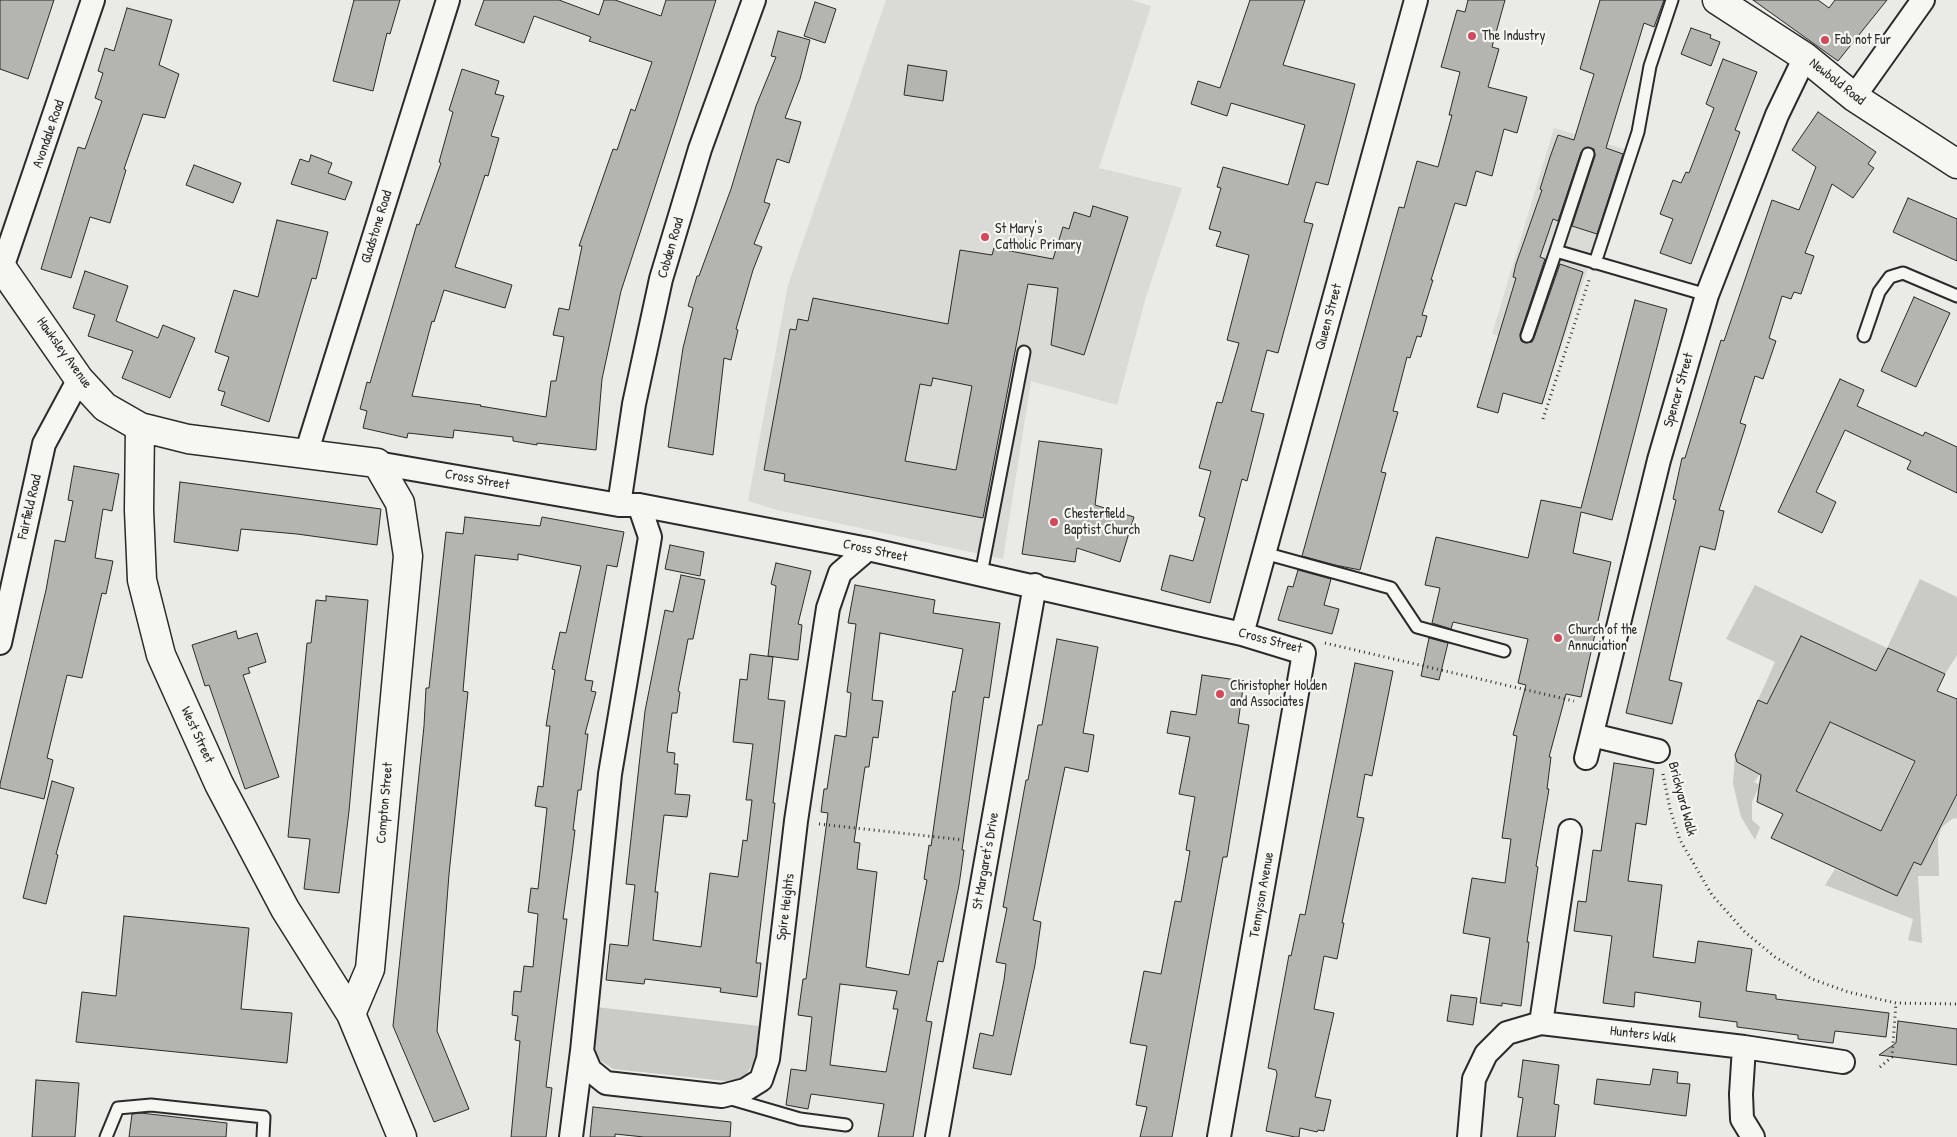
<!DOCTYPE html>
<style>
body{margin:0}
canvas{display:block;background:#eaeae6}
</style>
<canvas width="1957" height="1137"></canvas>
<script>
const ctx = document.querySelector('canvas').getContext('2d');
ctx.lineJoin = 'round';
function paint(path, color) {
  ctx.fillStyle = color;
  ctx.fill(path, 'evenodd');
}
function toPath(rows) {
  const path = new Path2D();
  for (const r of rows) {
    path.moveTo(r[0], r[1]);
    for (let i = 2; i < r.length; i += 2) path.lineTo(r[i], r[i + 1]);
  }
  return path;
}
function trace(path, color, width, dash) {
  ctx.strokeStyle = color;
  ctx.lineWidth = width;
  ctx.lineCap = dash ? 'butt' : 'round';
  ctx.setLineDash(dash || []);
  ctx.stroke(path);
}
function label(font, color, halo, rows, align = 'center') {
  ctx.font = font + ' "Patrick Hand",sans-serif';
  ctx.lineWidth = 4.5;
  ctx.setLineDash([]);
  ctx.textBaseline = 'middle';
  ctx.strokeStyle = halo;
  ctx.fillStyle = color;
  for (const [text, x, y, turn = 0] of rows) {
    ctx.save();
    ctx.translate(x, y);
    ctx.rotate((+turn || 0) * Math.PI / 180);
    ctx.textAlign = isNaN(turn) ? turn : align;
    if (halo) ctx.strokeText(text, 0, 0);
    ctx.fillText(text, 0, 0);
    ctx.restore();
  }
}
const built = toPath([
 [886,0,1132,0,1151,6,1099,168,1182,188,1146,297,1117,405,1031,381,1003,559,777,510,748,501,788,285],
 [1554,128,1628,150,1558,356,1492,334]
]);
const green = toPath([
 [1920,579,1957,597,1957,655,1945,674,1888,648,1876,671,1801,636,1767,704,1758,700,1775,662,1726,639,1755,585,1887,648],
 [1830,722,1914,760,1881,831,1796,790],
 [1735,755,1737,762,1760,774,1754,782,1760,785,1752,802,1752,820,1760,827,1755,840,1741,817,1733,784],
 [1957,795,1957,818,1952,819,1942,827,1938,838,1939,876,1918,876,1922,943,1908,940,1913,919,1825,885,1835,869,1897,895,1914,862,1921,865],
 [596,1007,759,1026,755,1060,746,1075,737,1080,725,1081,613,1069,601,1061,596,1051,594,1040]
]);
const building = toPath([
 [0,0,54,0,28,79,0,69,0,0],
 [354,0,400,0,390,34,387,33,373,91,333,81,354,0],
 [484,0,559,0,599,15,604,0,615,0,661,16,666,0,716,0,621,291,602,379,596,450,537,443,537,445,513,441,513,437,454,430,453,438,408,433,407,438,363,428,367,411,360,409,367,382,370,383,417,224,419,225,441,163,439,162,453,112,449,110,462,69,499,81,495,94,504,96,491,136,499,138,488,176,485,175,455,267,512,285,505,308,444,290,434,322,432,321,412,396,481,405,480,406,546,417,551,381,556,381,564,337,553,335,559,308,569,310,582,246,579,246,613,149,617,150,631,109,635,111,652,62,589,41,591,37,534,16,524,43,475,25,484,0],
 [1250,0,1305,0,1283,65,1355,84,1328,185,1316,182,1304,222,1313,224,1278,353,1267,350,1251,411,1264,414,1247,481,1242,479,1210,603,1161,590,1170,555,1193,561,1205,518,1199,516,1211,471,1199,468,1217,402,1222,403,1239,343,1227,340,1249,255,1216,246,1221,232,1209,229,1221,188,1217,187,1223,167,1288,185,1305,125,1231,103,1227,116,1191,104,1198,81,1220,88,1250,0],
 [1468,0,1505,0,1492,47,1499,49,1488,87,1527,97,1517,133,1504,129,1492,176,1476,171,1466,206,1455,203,1431,280,1433,280,1422,315,1427,316,1421,337,1417,336,1410,358,1407,357,1393,411,1398,412,1381,472,1386,473,1360,570,1335,565,1302,556,1399,207,1404,208,1417,161,1438,167,1452,115,1449,115,1460,72,1441,67,1457,10,1465,12,1468,0],
 [1600,0,1664,0,1654,27,1644,23,1606,148,1623,154,1597,234,1572,226,1595,156,1594,149,1587,147,1581,152,1558,221,1553,219,1540,257,1545,259,1520,334,1521,341,1525,343,1532,342,1534,338,1560,264,1583,272,1542,404,1503,393,1498,413,1477,407,1516,278,1513,277,1516,264,1542,190,1540,189,1550,157,1558,135,1574,140,1594,74,1580,69,1600,0],
 [1753,0,1818,0,1829,8,1835,0,1887,0,1838,61,1753,0],
 [815,2,836,9,825,43,804,36,815,2],
 [127,8,172,20,159,65,179,74,165,118,143,114,124,169,126,170,110,223,90,217,71,278,41,269,78,147,85,149,102,101,95,98,103,73,98,71,105,48,114,51,127,8],
 [1691,28,1711,35,1710,38,1720,42,1711,66,1681,54,1691,28],
 [778,31,810,40,800,79,785,118,801,122,789,163,777,159,764,202,770,204,754,244,762,247,753,270,736,329,738,330,731,360,724,358,713,455,668,447,683,348,693,308,688,306,697,276,699,276,731,189,756,106,776,57,771,56,778,31],
 [1723,59,1757,72,1735,130,1740,132,1691,264,1660,253,1673,219,1660,214,1673,180,1681,183,1686,172,1689,173,1714,108,1706,104,1723,59],
 [908,65,947,71,943,101,904,95,908,65],
 [1818,112,1876,152,1868,164,1874,168,1853,198,1832,184,1805,253,1814,256,1801,294,1794,292,1791,299,1782,296,1769,338,1776,341,1763,379,1755,376,1740,423,1746,425,1719,510,1724,511,1715,550,1700,546,1669,680,1682,683,1672,724,1626,713,1676,500,1673,499,1682,458,1685,458,1721,340,1724,341,1772,200,1799,210,1816,167,1792,150,1818,112],
 [311,155,332,163,328,173,352,182,345,200,291,184,300,159,309,162,311,155],
 [194,165,241,183,233,203,186,185,194,165],
 [1908,198,1957,219,1957,261,1893,232,1908,198],
 [1093,206,1128,217,1084,355,1051,345,1058,288,1028,284,983,518,784,481,785,474,764,470,790,329,796,330,798,319,808,321,813,298,948,324,960,250,992,255,994,248,1053,259,1063,227,1069,229,1074,212,1090,217,1093,206],
 [933,378,972,386,956,470,905,461,920,384,931,386,933,378],
 [277,220,328,232,316,279,312,278,269,422,221,405,225,392,218,390,229,357,215,352,234,290,258,297,277,220],
 [85,271,128,286,116,321,158,338,163,325,195,338,170,398,122,378,133,351,88,336,95,315,73,308,85,271],
 [1914,297,1950,313,1916,387,1881,371,1914,297],
 [1635,300,1667,309,1612,520,1581,512,1573,553,1611,562,1581,697,1566,694,1549,757,1551,757,1547,789,1549,789,1536,866,1538,867,1527,942,1529,942,1521,1006,1502,1003,1502,1006,1480,1003,1490,938,1463,933,1472,878,1505,883,1511,839,1502,838,1517,736,1513,735,1526,685,1518,683,1528,639,1453,622,1451,629,1432,623,1440,588,1425,585,1436,537,1528,558,1541,500,1581,508,1635,300],
 [1840,379,1864,390,1857,406,1923,436,1925,432,1957,447,1957,493,1907,469,1911,461,1845,430,1816,492,1836,502,1822,533,1778,512,1840,379],
 [1039,441,1102,449,1095,505,1134,517,1120,562,1077,548,1075,562,1022,554,1039,441],
 [74,466,119,474,112,511,103,509,95,558,113,561,106,594,102,593,82,678,67,675,47,758,53,760,44,799,0,788,0,784,46,590,55,540,65,542,73,501,68,500,74,466],
 [180,482,381,509,377,545,297,534,241,529,238,551,174,542,180,482],
 [465,517,540,526,542,517,624,532,617,567,607,565,585,680,593,681,591,691,596,692,585,734,588,734,581,790,578,790,573,830,575,830,572,854,563,919,567,919,546,1087,552,1088,546,1137,511,1137,520,1041,515,1040,518,1016,512,1015,514,991,521,992,524,966,533,967,538,914,528,912,531,888,538,889,547,808,535,806,538,786,543,787,550,726,546,726,555,670,552,669,560,632,566,633,581,566,518,554,518,560,475,555,463,691,468,692,449,874,437,1031,469,1109,434,1122,393,1026,424,726,426,688,429,688,446,532,463,534,465,517],
 [670,545,704,552,700,576,665,569,670,545],
 [776,563,811,571,798,624,802,625,798,660,768,656,776,586,771,584,776,563],
 [1298,570,1331,579,1324,605,1339,609,1332,634,1278,620,1288,586,1293,587,1298,570],
 [681,575,705,580,693,639,688,639,686,650,678,691,680,692,677,713,672,713,667,752,675,753,674,764,678,764,675,794,690,795,687,817,664,815,655,892,658,892,653,940,701,947,710,873,738,877,743,840,747,841,752,800,746,800,753,744,733,742,740,679,747,680,750,654,773,657,768,699,785,701,773,803,775,803,756,963,761,963,757,997,720,992,721,988,645,979,644,984,606,980,610,944,628,946,635,885,626,884,645,711,665,610,673,612,681,575],
 [855,585,935,600,933,613,1000,623,989,698,984,697,962,850,964,850,959,885,943,962,938,961,926,1021,932,1022,913,1137,878,1137,884,1104,811,1094,808,1109,786,1105,791,1069,806,1071,812,1017,798,1015,803,979,806,979,828,813,821,812,824,789,827,789,835,735,846,737,851,693,847,692,856,624,848,623,855,585],
 [880,633,963,649,955,692,953,691,931,846,929,845,924,879,927,880,909,975,866,967,877,872,857,869,860,843,854,842,865,767,869,767,873,737,878,738,883,701,872,700,880,633],
 [840,984,897,991,893,1009,898,1009,886,1072,830,1065,840,984],
 [326,596,368,600,349,811,339,893,304,889,310,839,288,837,307,643,311,643,316,600,326,601,326,596],
 [236,631,238,639,257,633,266,662,248,668,250,673,243,675,279,777,245,789,209,685,205,686,192,645,236,631],
 [1801,636,1876,671,1888,648,1945,674,1937,691,1957,699,1957,794,1921,865,1914,862,1897,896,1771,838,1783,814,1757,802,1761,775,1737,762,1735,755,1758,700,1767,704,1801,636],
 [1830,722,1915,761,1881,831,1796,791,1830,722],
 [1429,638,1448,643,1439,680,1421,676,1429,638],
 [1057,639,1098,647,1083,733,1094,735,1088,772,1065,767,1033,920,1041,922,1035,965,1011,1075,973,1068,980,1033,993,1036,1004,980,1006,964,996,962,1007,908,1003,907,1026,780,1028,780,1038,725,1042,725,1057,639],
 [1355,663,1393,671,1372,776,1365,774,1357,817,1364,818,1342,923,1344,923,1337,959,1324,956,1314,1009,1334,1013,1315,1097,1331,1100,1324,1131,1318,1130,1317,1132,1300,1128,1299,1137,1295,1137,1266,1131,1277,1074,1276,1070,1268,1068,1289,955,1291,956,1300,914,1305,915,1355,663],
 [1202,675,1244,681,1238,723,1249,725,1227,857,1223,857,1172,1137,1140,1137,1147,1107,1136,1105,1147,1046,1130,1043,1144,971,1161,974,1175,901,1181,902,1190,851,1186,850,1195,797,1179,794,1190,737,1167,733,1171,711,1196,715,1202,675],
 [1614,763,1654,769,1646,825,1636,823,1628,881,1662,885,1653,957,1695,963,1698,941,1752,949,1746,991,1776,995,1776,999,1889,1013,1886,1037,1835,1031,1833,1043,1798,1039,1798,1035,1737,1027,1737,1022,1699,1017,1701,1002,1635,992,1634,1007,1603,1003,1612,936,1574,931,1578,901,1586,902,1593,850,1601,851,1614,763],
 [52,781,74,788,56,854,58,855,46,904,23,898,52,781],
 [124,916,249,928,241,1009,292,1013,287,1063,76,1042,82,992,116,996,124,916],
 [1451,995,1477,998,1473,1025,1447,1021,1451,995],
 [1898,1021,1957,1029,1957,1065,1879,1055,1896,1043,1898,1021],
 [1523,1060,1559,1065,1554,1104,1559,1105,1555,1137,1517,1137,1523,1098,1518,1097,1523,1060],
 [1653,1069,1678,1072,1677,1083,1690,1084,1686,1116,1594,1104,1597,1079,1650,1085,1653,1069],
 [36,1080,79,1083,75,1137,32,1137,36,1080],
 [593,1107,731,1122,730,1137,644,1137,615,1134,615,1137,590,1137,593,1107],
 [141,1113,227,1123,226,1137,129,1137,132,1114,141,1113]
]);
const path = toPath([
 [1543,419,1589,280],
 [1325,643,1574,701],
 [1663,774,1670,809,1680,840,1712,895,1745,932,1775,957,1812,979,1848,992,1896,1003,1957,1004],
 [819,824,964,840],
 [1880,1067,1892,1057,1896,1003]
]);
const lane = toPath([
 [1588,154,1556,251,1707,295],
 [1595,263,1638,132,1650,66,1672,0],
 [1527,336,1556,251],
 [1864,336,1879,292,1890,277,1903,273,1957,296],
 [1264,553,1391,588,1417,627,1504,651],
 [981,574,1024,352],
 [728,1098,800,1119,846,1125],
 [106,1137,118,1108,151,1105,264,1117,263,1137]
]);
const street = toPath([
 [1854,97,1923,0],
 [2,268,93,0],
 [306,454,448,0],
 [377,463,619,505,639,505,868,549,1242,634,1304,653,1219,1137],
 [619,505,634,404,661,279,700,149,754,0],
 [1242,634,1416,0],
 [0,643,44,444,79,379],
 [1592,735,1658,751],
 [1586,758,1659,460,1707,295,1777,115,1805,57],
 [1541,1023,1570,831],
 [1744,1047,1741,1094,1742,1119,1753,1137],
 [582,1051,590,1070,606,1083,722,1096,745,1090,761,1080,768,1059,796,821,828,608,840,573,868,549],
 [571,1137,582,1051,610,774,650,537,639,505],
 [937,1137,1035,585],
 [1469,1137,1474,1079,1486,1054,1507,1033,1541,1023,1744,1047,1843,1062]
]);
const secondary = toPath([
 [1717,0,1805,57,1854,97,1957,164],
 [0,265,79,379,105,407,140,427,188,439,377,463,400,503,408,556,370,969,351,1014],
 [140,427,139,510,142,580,161,655,219,784,285,909,351,1014,402,1137]
]);
const markers = [
 [1472,36,5,"#d1495b"],
 [1825,40,5,"#d1495b"],
 [985,237,5,"#d1495b"],
 [1054,522,5,"#d1495b"],
 [1558,638,5,"#d1495b"],
 [1220,694,5,"#d1495b"]
];
const poiNames = [
 ["The Industry",1482,36],
 ["Fab not Fur",1835,40],
 ["St Mary's",995,229],
 ["Catholic Primary",995,245],
 ["Chesterfield",1064,514],
 ["Baptist Church",1064,530],
 ["Church of the",1568,630],
 ["Annuciation",1568,646],
 ["Christopher Holden",1230,686],
 ["and Associates",1230,702]
];
const streetNames = [
 ["Newbold Road",1837,82,38],
 ["Avondale Road",49,134,-71],
 ["Gladstone Road",377,227,-73],
 ["Cobden Road",671,248,-74],
 ["Queen Street",1329,317,-75],
 ["Hawksley Avenue",64,353,54],
 ["Spencer Street",1679,390,-74],
 ["Cross Street",477,480,10],
 ["Fairfield Road",30,507,-77],
 ["Cross Street",875,551,12],
 ["Cross Street",1270,641,15],
 ["West Street",197,735,65],
 ["Brickyard Walk",1682,799,75],
 ["Compton Street",385,803,-85],
 ["St Margaret's Drive",986,861,-80],
 ["Tennyson Avenue",1262,895,-80],
 ["Spire Heights",786,907,-83],
 ["Hunters Walk",1643,1035,7]
];
paint(built, '#dadad6');
paint(green, '#cacac7');
paint(building, '#b4b4b1');
trace(building, '#2b2b2b', 1);
trace(lane, '#2b2b2b', 15);
trace(street, '#2b2b2b', 26);
trace(secondary, '#2b2b2b', 31);
trace(path, '#2b2b2b', 3, [1, 4]);
trace(lane, '#f6f6f2', 11);
trace(street, '#f6f6f2', 22);
trace(secondary, '#f6f6f2', 28);
for (const [x, y, r, color] of markers) {
  const dot = new Path2D();
  dot.arc(x, y, r, 0, 2 * Math.PI);
  ctx.fillStyle = color;
  ctx.fill(dot);
  trace(dot, '#f6f6f2', 2);
}
label('14px', '#2b2b2b', '#f6f6f2', poiNames, 'left');
label('14px', '#2b2b2b', '#f6f6f2', streetNames);
</script>
